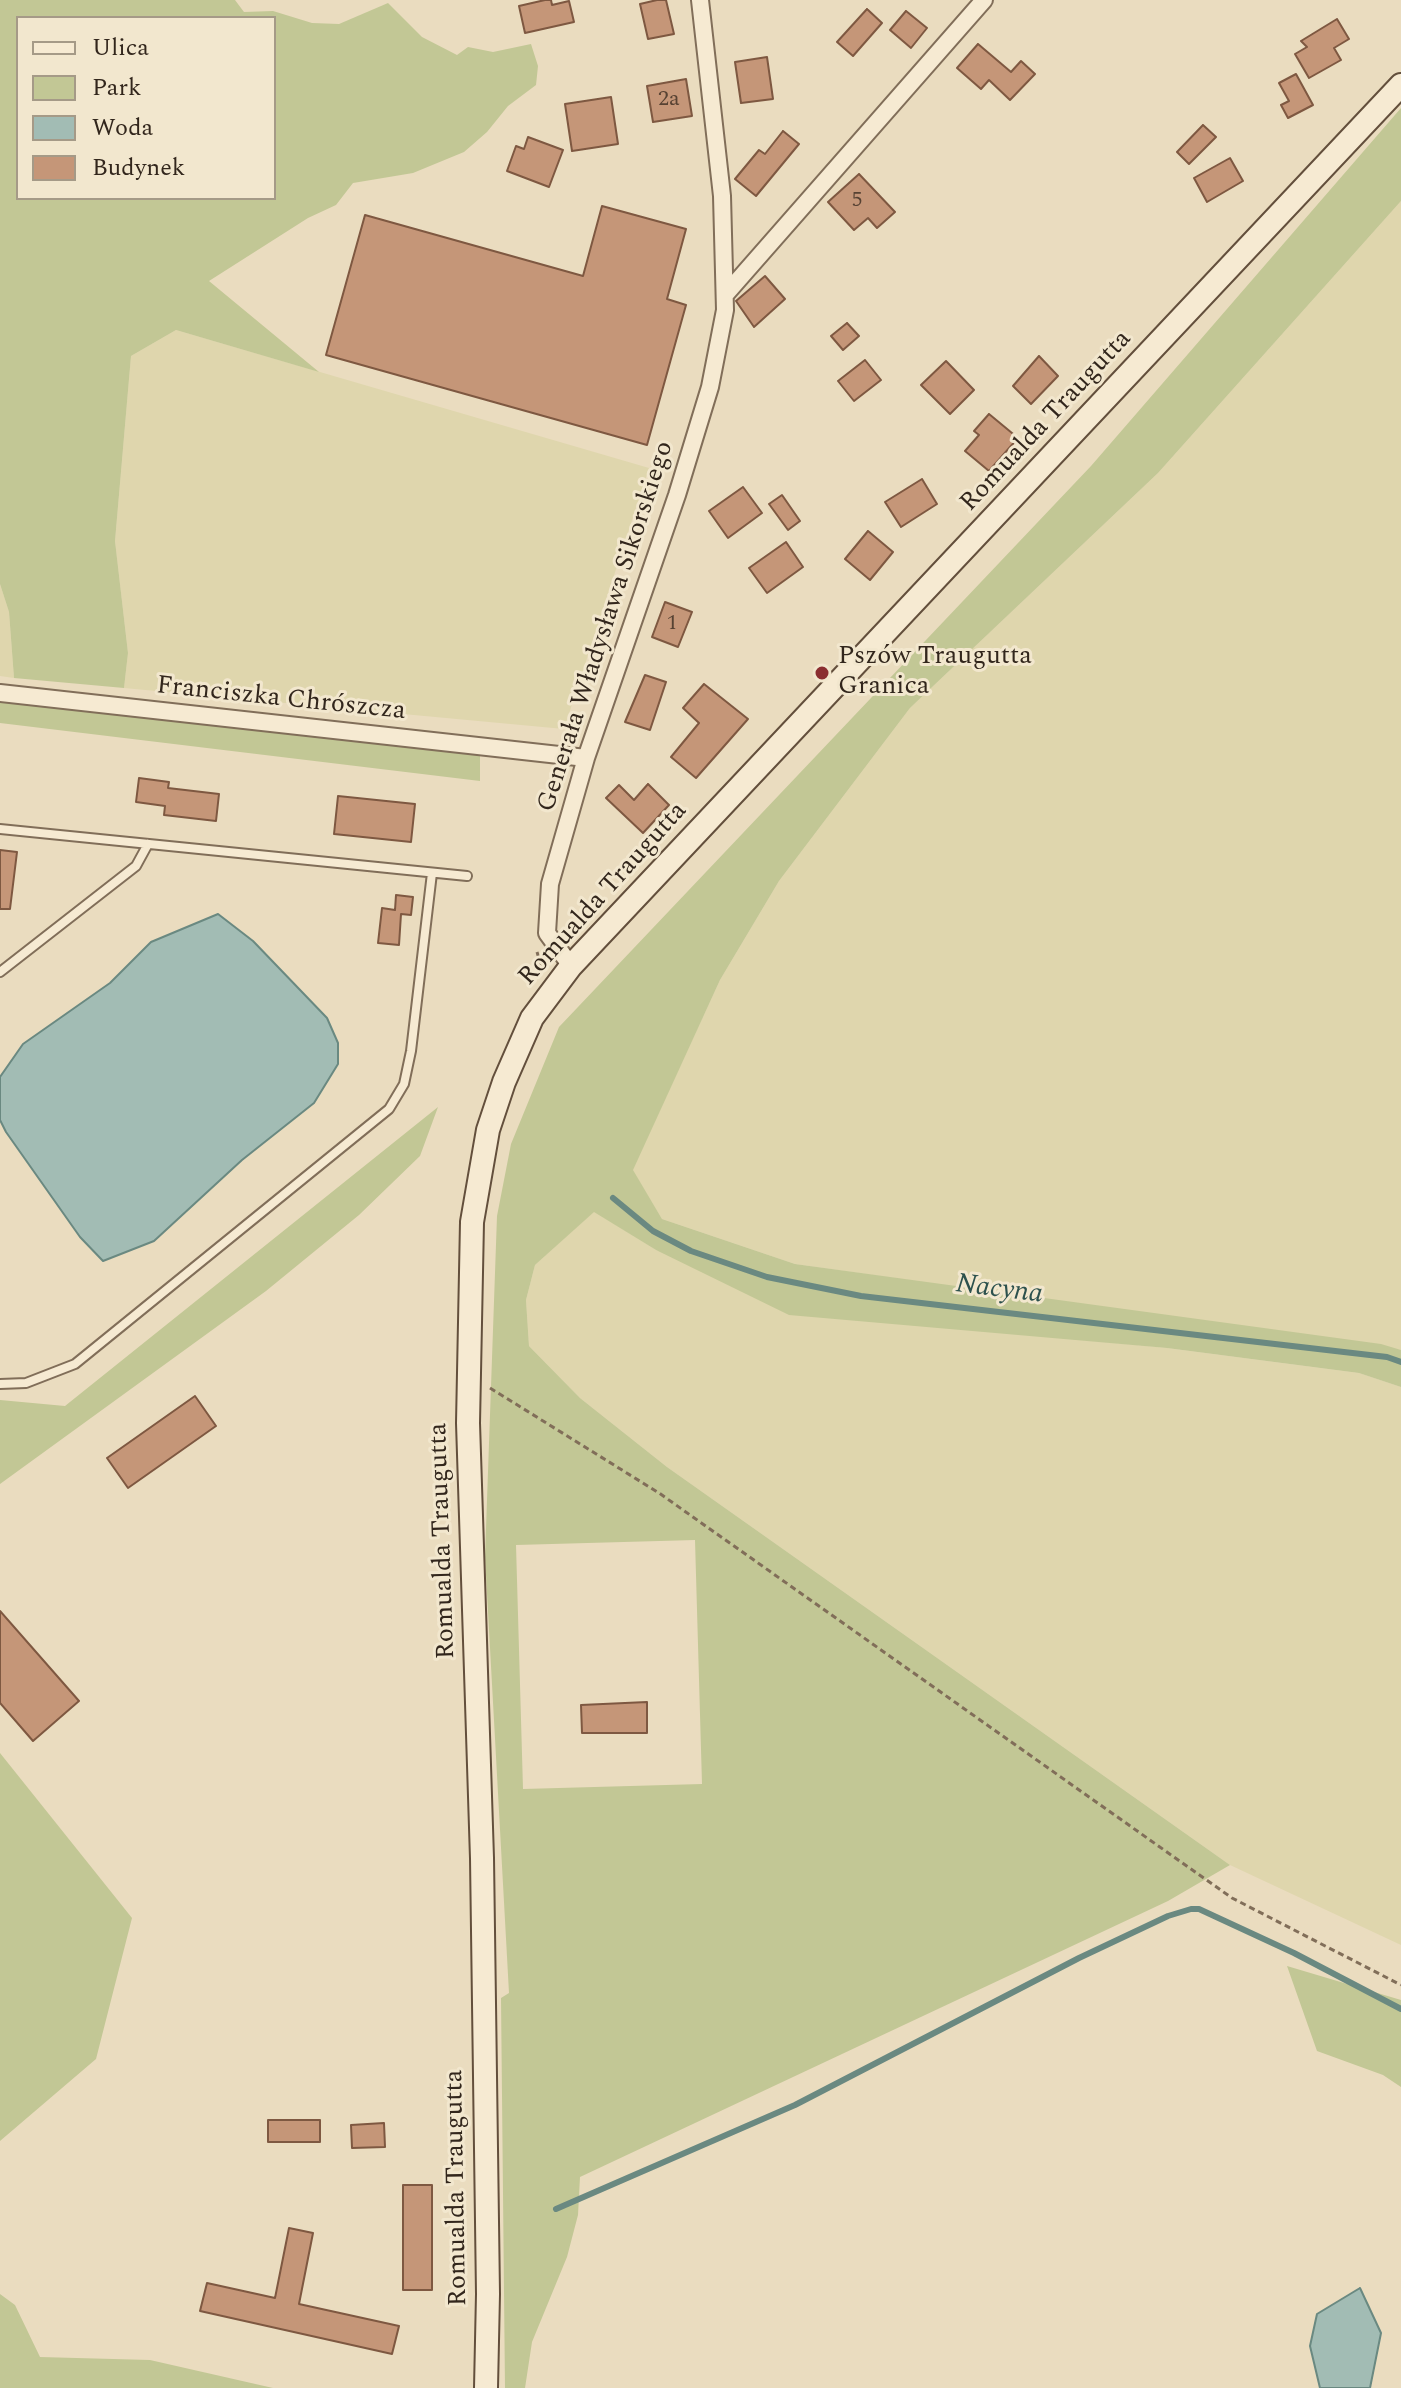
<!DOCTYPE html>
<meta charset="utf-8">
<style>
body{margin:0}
#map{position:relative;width:1401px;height:2388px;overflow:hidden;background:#eadcbf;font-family:Spectral,serif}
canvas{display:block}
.legend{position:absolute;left:16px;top:16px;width:260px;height:184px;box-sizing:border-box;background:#f2e7ce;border:2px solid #a59a87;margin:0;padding:10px 14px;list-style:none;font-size:24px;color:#32261c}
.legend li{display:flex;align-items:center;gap:16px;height:40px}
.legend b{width:40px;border:2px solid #a59a87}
</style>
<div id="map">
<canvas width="1401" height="2388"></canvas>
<ul class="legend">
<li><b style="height:10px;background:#f6ead2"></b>Ulica</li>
<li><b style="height:22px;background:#c2c795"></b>Park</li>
<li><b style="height:22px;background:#a2bcb4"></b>Woda</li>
<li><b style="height:22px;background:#c59678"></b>Budynek</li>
</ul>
</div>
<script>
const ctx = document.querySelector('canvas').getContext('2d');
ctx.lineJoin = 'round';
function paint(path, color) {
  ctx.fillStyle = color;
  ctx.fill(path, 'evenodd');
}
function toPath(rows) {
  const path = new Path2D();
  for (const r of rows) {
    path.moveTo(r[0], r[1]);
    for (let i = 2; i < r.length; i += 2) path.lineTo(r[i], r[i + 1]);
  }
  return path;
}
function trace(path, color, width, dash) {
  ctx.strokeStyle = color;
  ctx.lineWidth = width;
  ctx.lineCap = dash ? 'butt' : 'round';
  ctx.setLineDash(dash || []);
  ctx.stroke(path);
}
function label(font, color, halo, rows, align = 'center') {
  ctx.font = font + ' Spectral,serif';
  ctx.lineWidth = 6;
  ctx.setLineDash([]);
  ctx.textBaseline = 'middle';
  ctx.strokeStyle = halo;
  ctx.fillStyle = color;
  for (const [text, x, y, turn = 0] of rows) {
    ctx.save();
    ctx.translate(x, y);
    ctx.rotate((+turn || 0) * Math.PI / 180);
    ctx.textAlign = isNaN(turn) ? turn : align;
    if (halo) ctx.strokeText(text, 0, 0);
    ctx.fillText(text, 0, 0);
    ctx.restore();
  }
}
const farmland = toPath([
 [1401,201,1401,1350,795,1264,662,1219,632,1170,720,980,779,881,910,708,1158,473],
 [176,330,649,468,564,729,124,688,128,653,115,541,131,356],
 [0,584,9,612,14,678,0,676],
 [594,1211,656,1250,938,1326,1167,1348,1359,1373,1401,1387,1401,1945,1230,1865,667,1467,580,1398,529,1346,526,1300,535,1265]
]);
const green = toPath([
 [0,0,235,0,244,12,273,11,312,23,339,24,388,3,422,37,457,55,468,47,493,52,531,44,538,66,536,85,508,106,487,132,464,152,413,173,353,183,336,205,308,218,209,281,319,372,176,330,131,356,115,541,128,653,124,688,14,678,9,612,0,584],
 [18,18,274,18,274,198,18,198],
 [1401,108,1401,201,1158,473,910,708,779,881,720,980,633,1170,662,1219,795,1264,1381,1344,1401,1350,1401,1387,1359,1373,1167,1348,789,1315,656,1250,594,1212,535,1265,526,1300,529,1346,580,1398,667,1467,1230,1865,1168,1901,580,2177,578,2215,567,2257,532,2342,525,2388,505,2388,501,1998,509,1993,485,1557,497,1216,511,1144,559,1027,1091,466],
 [695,1540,702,1784,523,1789,516,1545],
 [0,701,480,754,480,781,0,723],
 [438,1107,420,1156,359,1215,266,1291,0,1484,0,1400,65,1406],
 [0,1753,132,1918,96,2059,0,2141],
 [1287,1966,1401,2000,1401,2087,1383,2075,1317,2051],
 [0,2294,15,2305,40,2357,150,2360,273,2388,0,2388]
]);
const water = toPath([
 [218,914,253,941,327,1018,338,1043,338,1064,314,1103,242,1160,154,1241,103,1261,80,1237,6,1132,0,1120,0,1077,23,1044,110,983,151,942,218,914],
 [1360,2288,1381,2333,1370,2388,1320,2388,1310,2346,1317,2314,1360,2288]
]);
const stream = toPath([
 [613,1198,653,1231,691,1251,767,1277,861,1296,1387,1357,1401,1362],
 [556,2209,795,2105,1079,1958,1168,1916,1191,1909,1199,1909,1294,1953,1401,2009]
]);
const building = toPath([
 [545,0,551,0,552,5,569,1,574,22,525,33,519,6,545,0],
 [657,0,666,0,674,34,648,39,640,4,657,0],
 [867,9,882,23,853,56,837,42,867,9],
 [906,11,927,28,911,48,890,30,906,11],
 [1337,19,1349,39,1334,48,1341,60,1309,78,1295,54,1307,47,1301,41,1337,19],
 [978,44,1011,72,1021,61,1035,74,1010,100,989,80,981,89,957,68,978,44],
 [767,57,773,99,741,103,735,62,767,57],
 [1296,74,1313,105,1288,118,1281,105,1289,101,1279,83,1296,74],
 [686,79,692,116,653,122,647,86,686,79],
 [611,97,618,144,572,151,565,104,611,97],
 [1203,125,1216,137,1189,164,1177,152,1203,125],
 [783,131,799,144,756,196,735,179,759,150,765,154,783,131],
 [528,137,563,150,549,187,507,171,516,146,524,149,528,137],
 [1230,158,1243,181,1207,202,1194,178,1230,158],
 [859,174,895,212,877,228,868,218,854,230,828,202,859,174],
 [602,206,686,229,667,299,686,305,647,445,326,355,365,215,583,276,602,206],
 [765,276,785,299,754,327,736,301,765,276],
 [847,323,859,336,843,350,831,336,847,323],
 [1039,356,1058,376,1031,404,1013,386,1039,356],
 [865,360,881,380,854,401,838,381,865,360],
 [946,361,974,390,950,414,921,385,946,361],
 [989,414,1018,438,989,471,965,451,979,435,974,431,989,414],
 [922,479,937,504,901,527,885,502,922,479],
 [743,487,762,513,728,538,709,511,743,487],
 [782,495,800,521,788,530,769,504,782,495],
 [868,531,893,552,870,580,845,559,868,531],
 [786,542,803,567,767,593,749,568,786,542],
 [665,602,692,612,678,647,652,637,665,602],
 [645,675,666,682,650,730,625,722,645,675],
 [704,684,748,719,696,778,671,757,699,723,683,708,704,684],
 [139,778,169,782,168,788,219,794,216,821,164,815,165,806,136,802,139,778],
 [648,784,669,805,643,833,606,798,619,785,634,800,648,784],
 [338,796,415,804,411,842,334,834,338,796],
 [0,850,17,852,10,909,0,909,0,850],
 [396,895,413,897,411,915,401,914,399,945,378,943,382,908,395,910,396,895],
 [195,1396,216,1426,128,1488,107,1458,195,1396],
 [0,1611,79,1701,33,1741,0,1703,0,1611],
 [647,1702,647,1733,582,1733,581,1705,647,1702],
 [268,2120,320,2120,320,2142,268,2142,268,2120],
 [384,2123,385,2147,352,2148,351,2125,384,2123],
 [403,2185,432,2185,432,2290,403,2290,403,2185],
 [289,2228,313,2233,299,2304,399,2326,392,2354,200,2311,207,2283,275,2298,289,2228]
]);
const path = toPath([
 [537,952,543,971],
 [490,1388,659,1493,1232,1898,1401,1985]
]);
const lane = toPath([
 [0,829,467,876],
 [0,972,136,866,148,844],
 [0,1384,26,1383,75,1364,389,1109,404,1084,411,1051,432,873]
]);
const street = toPath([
 [725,295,984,0],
 [0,693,586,758],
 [571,966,547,933,550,884,586,758,677,495,710,387,725,310,722,196,700,0]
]);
const secondary = toPath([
 [486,2388,488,2294,482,1858,468,1423,472,1222,488,1130,504,1082,532,1018,571,966,1401,85]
]);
const markers = [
 [822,673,8,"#8b2e30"]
];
const numberNames = [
 ["2a",669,101],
 ["5",857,202],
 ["1",672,625]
];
const streetNames = [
 ["Romualda Traugutta",1047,422,-47],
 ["Generała Władysława Sikorskiego",607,627,-72],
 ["Franciszka Chrószcza",281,700,6],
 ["Romualda Traugutta",604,895,-48],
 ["Romualda Traugutta",444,1541,-92],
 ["Romualda Traugutta",458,2188,-91]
];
const poiNames = [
 ["Pszów Traugutta",838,658],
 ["Granica",838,688]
];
const waterNames = [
 ["Nacyna",999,1291,7]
];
paint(farmland, '#dfd6ad');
paint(green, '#c2c795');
paint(water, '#a2bcb4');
trace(water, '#6a8981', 2);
trace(stream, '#6a8981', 6);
paint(building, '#c59678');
trace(building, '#7e5841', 2);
trace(lane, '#816e59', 12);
trace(street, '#816e59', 20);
trace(secondary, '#634f3c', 26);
trace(path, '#816e59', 3, [6, 4]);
trace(lane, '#f6ead2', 8);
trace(street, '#f6ead2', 16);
trace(secondary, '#f6ead2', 22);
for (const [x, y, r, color] of markers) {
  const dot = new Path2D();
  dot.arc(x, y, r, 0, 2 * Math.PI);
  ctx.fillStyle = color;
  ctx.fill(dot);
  trace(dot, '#f2e7ce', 3);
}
label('22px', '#574233', null, numberNames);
label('26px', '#32261c', '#f2e7ce', streetNames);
label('26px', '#32261c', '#f2e7ce', poiNames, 'left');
label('italic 28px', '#2d514d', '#f2e7ce', waterNames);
</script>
